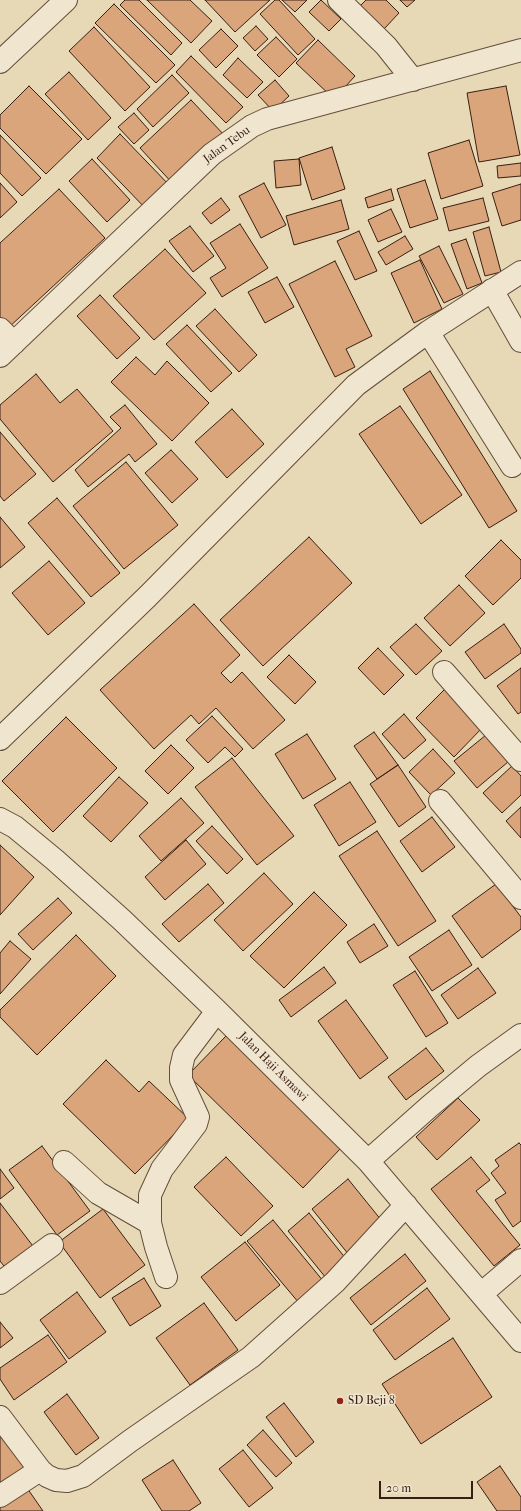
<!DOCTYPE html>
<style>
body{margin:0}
#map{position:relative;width:521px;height:1511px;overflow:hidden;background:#e8d9b6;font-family:"IM FELL French Canon",serif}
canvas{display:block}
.scale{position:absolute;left:379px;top:1481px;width:94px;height:18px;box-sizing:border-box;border:2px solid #371e12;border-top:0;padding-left:5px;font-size:12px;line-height:14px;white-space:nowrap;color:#371e12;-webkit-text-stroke:3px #f0e6d0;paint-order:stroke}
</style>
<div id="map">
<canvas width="521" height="1511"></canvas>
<div class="scale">20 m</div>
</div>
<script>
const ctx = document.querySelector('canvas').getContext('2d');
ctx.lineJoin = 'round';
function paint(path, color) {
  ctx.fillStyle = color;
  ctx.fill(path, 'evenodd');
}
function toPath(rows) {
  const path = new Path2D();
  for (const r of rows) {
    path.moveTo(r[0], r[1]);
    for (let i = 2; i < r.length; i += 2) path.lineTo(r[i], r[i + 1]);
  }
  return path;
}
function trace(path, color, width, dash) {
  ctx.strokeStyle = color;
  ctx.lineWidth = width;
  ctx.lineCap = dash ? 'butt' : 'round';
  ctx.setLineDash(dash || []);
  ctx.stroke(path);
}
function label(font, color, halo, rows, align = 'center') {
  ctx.font = font + ' "IM FELL French Canon",serif';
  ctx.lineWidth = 3;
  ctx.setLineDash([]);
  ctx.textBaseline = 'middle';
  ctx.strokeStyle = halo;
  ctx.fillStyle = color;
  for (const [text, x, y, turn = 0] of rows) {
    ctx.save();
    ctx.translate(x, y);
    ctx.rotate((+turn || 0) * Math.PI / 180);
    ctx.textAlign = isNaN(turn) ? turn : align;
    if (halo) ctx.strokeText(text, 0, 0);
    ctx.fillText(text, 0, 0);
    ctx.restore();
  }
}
const building = toPath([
 [125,0,139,0,182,43,171,55,120,5,125,0],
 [147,0,190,0,212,21,191,43,147,0],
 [205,0,270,0,235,32,205,0],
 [275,0,279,0,315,39,298,55,260,14,275,0],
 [282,0,307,0,295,12,282,0],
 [321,0,341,19,329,31,309,12,321,0],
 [366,0,386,0,399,13,384,29,360,6,366,0],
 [400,0,415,0,407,7,400,0],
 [114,4,175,65,156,83,95,23,114,4],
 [256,26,268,39,255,51,243,38,256,26],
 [94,27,150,87,125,111,69,51,94,27],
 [221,29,238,46,216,68,199,50,221,29],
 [276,37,297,59,279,77,257,55,276,37],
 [318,40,355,76,334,99,296,63,318,40],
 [191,56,243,107,226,123,176,72,191,56],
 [238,58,263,82,247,98,223,75,238,58],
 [69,72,111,118,88,140,45,94,69,72],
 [172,75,189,93,153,127,137,109,172,75],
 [275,80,289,96,273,111,258,95,275,80],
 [29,86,82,139,46,174,0,128,0,115,29,86],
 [506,86,520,155,479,162,467,93,506,86],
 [191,100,226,137,174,185,140,148,191,100],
 [134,113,149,130,134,144,118,127,134,113],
 [120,134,172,188,148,211,97,158,120,134],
 [0,135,41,178,22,196,0,173,0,135],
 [469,140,483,186,441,199,428,153,469,140],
 [332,147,345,189,312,200,299,158,332,147],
 [92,159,130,200,107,222,69,181,92,159],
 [299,159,301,185,276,188,274,161,299,159],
 [521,163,521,176,498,178,497,166,521,163],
 [425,180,438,219,410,228,397,189,425,180],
 [0,183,17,202,0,218,0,183],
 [264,183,286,225,261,238,239,196,264,183],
 [521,184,521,220,502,226,492,193,521,184],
 [59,189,105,238,7,329,0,321,0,243,59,189],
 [391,189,394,200,368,208,365,198,391,189],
 [221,198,230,210,211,224,202,213,221,198],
 [483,198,489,221,449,231,443,208,483,198],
 [341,200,349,229,294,245,286,216,341,200],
 [391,209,402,232,378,242,368,220,391,209],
 [240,224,268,268,222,297,210,278,226,268,210,243,240,224],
 [190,226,214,256,193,272,169,241,190,226],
 [489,227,501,272,485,276,473,232,489,227],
 [359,231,377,271,355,280,337,241,359,231],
 [405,236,413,249,386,265,378,252,405,236],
 [466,239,482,283,467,289,451,244,466,239],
 [439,246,463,294,444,303,419,256,439,246],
 [165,249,206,293,154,340,113,296,165,249],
 [420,260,442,309,414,323,391,273,420,260],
 [335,261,372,336,346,349,355,367,335,377,289,284,335,261],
 [277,277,294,307,265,323,248,292,277,277],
 [100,295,140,338,117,359,77,316,100,295],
 [215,309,257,355,239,372,196,326,215,309],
 [187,325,232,373,211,392,166,344,187,325],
 [136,357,155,375,167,361,209,403,172,441,111,382,136,357],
 [430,371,517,511,489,528,403,389,430,371],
 [36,374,60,403,77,389,113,431,53,482,0,419,0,405,36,374],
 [125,405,157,444,135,462,129,454,88,487,75,470,121,428,110,417,125,405],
 [400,406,462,495,421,524,359,434,400,406],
 [232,409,264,444,227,478,195,442,232,409],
 [0,432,36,474,4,501,0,496,0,432],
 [171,450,198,479,172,503,145,473,171,450],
 [126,462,178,525,124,569,73,506,126,462],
 [57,498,120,573,91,597,28,523,57,498],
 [0,517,25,547,0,568,0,517],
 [309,537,352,583,263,666,220,620,309,537],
 [501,540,521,560,521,578,493,605,465,576,501,540],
 [49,561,85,603,48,635,12,593,49,561],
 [459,585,485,613,450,646,424,618,459,585],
 [194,604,240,655,221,673,231,683,242,672,285,720,253,749,216,708,199,724,191,715,154,749,100,690,194,604],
 [416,624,442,651,416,675,390,647,416,624],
 [504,624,521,649,521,653,485,679,465,652,504,624],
 [378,648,404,675,384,695,358,668,378,648],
 [289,655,316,682,295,704,267,677,289,655],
 [521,668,521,712,518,714,497,686,521,668],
 [446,688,484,726,454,757,416,718,446,688],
 [404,714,426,740,404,759,382,734,404,714],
 [212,716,243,749,235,757,225,747,208,763,186,740,212,716],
 [66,717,117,768,53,832,2,781,66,717],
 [374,732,398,765,377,779,354,746,374,732],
 [307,734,336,779,303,799,275,754,307,734],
 [486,735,508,762,477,788,454,761,486,735],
 [171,745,194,768,168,794,145,771,171,745],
 [433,749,455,773,431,795,409,772,433,749],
 [232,758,294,836,257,865,195,787,232,758],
 [398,765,426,807,399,827,370,784,398,765],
 [512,766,521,776,521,795,502,813,483,793,512,766],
 [119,777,148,803,111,842,83,816,119,777],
 [350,782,376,822,339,846,314,805,350,782],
 [181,798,204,823,161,861,139,836,181,798],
 [521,807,521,838,506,821,521,807],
 [432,817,455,847,422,872,400,841,432,817],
 [212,826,243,859,227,874,196,841,212,826],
 [377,831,436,921,398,946,339,856,377,831],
 [186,840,206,864,165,900,145,877,186,840],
 [0,845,34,877,0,915,0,845],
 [264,873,293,904,243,951,214,920,264,873],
 [208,884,224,903,179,942,162,924,208,884],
 [496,884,521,917,521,929,482,958,452,916,496,884],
 [314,892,347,925,284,988,250,956,314,892],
 [58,898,72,913,33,950,18,934,58,898],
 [374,924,388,946,360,963,347,942,374,924],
 [449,930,472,965,432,991,409,957,449,930],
 [76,935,116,976,37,1055,0,1017,0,1010,76,935],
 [10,941,31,959,0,994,0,953,10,941],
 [324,967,336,983,291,1017,279,1000,324,967],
 [478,968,496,993,458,1019,441,995,478,968],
 [415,971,448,1023,426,1037,393,985,415,971],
 [346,1000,388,1058,360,1079,318,1021,346,1000],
 [226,1036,341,1148,303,1188,188,1075,226,1036],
 [426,1048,444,1071,406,1100,388,1077,426,1048],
 [106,1060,139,1092,149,1081,189,1119,135,1174,63,1104,106,1060],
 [458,1098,480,1120,437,1160,416,1137,458,1098],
 [519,1143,521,1145,521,1221,513,1227,495,1200,506,1193,491,1173,499,1166,495,1160,519,1143],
 [42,1146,90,1211,57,1235,9,1170,42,1146],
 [226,1157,273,1206,241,1236,194,1187,226,1157],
 [471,1157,490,1180,476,1191,520,1245,494,1266,431,1189,471,1157],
 [0,1169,14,1188,0,1199,0,1169],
 [348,1179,386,1226,349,1255,312,1209,348,1179],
 [0,1203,36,1250,8,1271,0,1261,0,1203],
 [103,1209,145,1265,100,1298,59,1242,103,1209],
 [309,1213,347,1260,326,1278,288,1231,309,1213],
 [273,1220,324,1282,299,1303,247,1241,273,1220],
 [245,1242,280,1285,236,1321,201,1277,245,1242],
 [405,1254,426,1281,371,1325,350,1298,405,1254],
 [144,1278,161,1306,130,1326,112,1298,144,1278],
 [427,1288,450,1319,395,1360,373,1330,427,1288],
 [77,1292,106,1332,69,1359,40,1320,77,1292],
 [204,1303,238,1350,190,1385,156,1338,204,1303],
 [0,1322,13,1338,0,1348,0,1322],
 [48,1335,67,1362,14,1400,0,1379,0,1368,48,1335],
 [453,1338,492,1397,421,1444,382,1384,453,1338],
 [67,1394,99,1438,76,1455,44,1412,67,1394],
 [284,1403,314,1442,296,1457,266,1417,284,1403],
 [263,1430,292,1463,276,1477,247,1445,263,1430],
 [0,1432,25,1469,0,1486,0,1432],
 [243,1450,273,1488,249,1507,219,1469,243,1450],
 [173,1460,201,1503,189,1511,162,1511,142,1480,173,1460],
 [500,1466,521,1497,521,1511,497,1511,477,1482,500,1466],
 [25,1485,43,1511,0,1511,0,1502,25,1485]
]);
const minor = toPath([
 [339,0,386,46,413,80],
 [0,62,66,0],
 [492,290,521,341],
 [0,329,14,343],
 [428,332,512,466],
 [0,356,212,154,252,126,267,119,521,50],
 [444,672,521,760],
 [0,739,148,596,356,385,428,332,521,272],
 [440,801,521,898],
 [0,819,15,827,55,860,122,920,217,1011,368,1161,521,1341],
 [368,1161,430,1106,478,1066,521,1035],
 [64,1162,98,1193,150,1223],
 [166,1277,156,1247,150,1223,150,1195,162,1169,196,1124,198,1117,181,1080,181,1068,184,1055,217,1011],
 [0,1283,52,1245],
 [481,1294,521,1260],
 [0,1417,40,1470,47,1476,56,1480,67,1481,83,1476,130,1441,251,1357,335,1282,406,1205],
 [0,1496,40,1470]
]);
const markers = [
 [340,1401,4,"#8f2418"]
];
const streetNames = [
 ["Jalan Tebu",227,145,-36],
 ["Jalan Haji Asmawi",273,1067,45]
];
const poiNames = [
 ["SD Beji 8",348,1401]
];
paint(building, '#dba57b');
trace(building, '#371e12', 1);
trace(minor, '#634d3b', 24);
trace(minor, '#f0e6d0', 22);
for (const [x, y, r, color] of markers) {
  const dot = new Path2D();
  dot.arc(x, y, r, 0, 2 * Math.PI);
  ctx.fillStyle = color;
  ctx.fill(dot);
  trace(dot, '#f0e6d0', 1.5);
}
label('12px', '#371e12', '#f0e6d0', streetNames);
label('12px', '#371e12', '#f0e6d0', poiNames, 'left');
</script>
